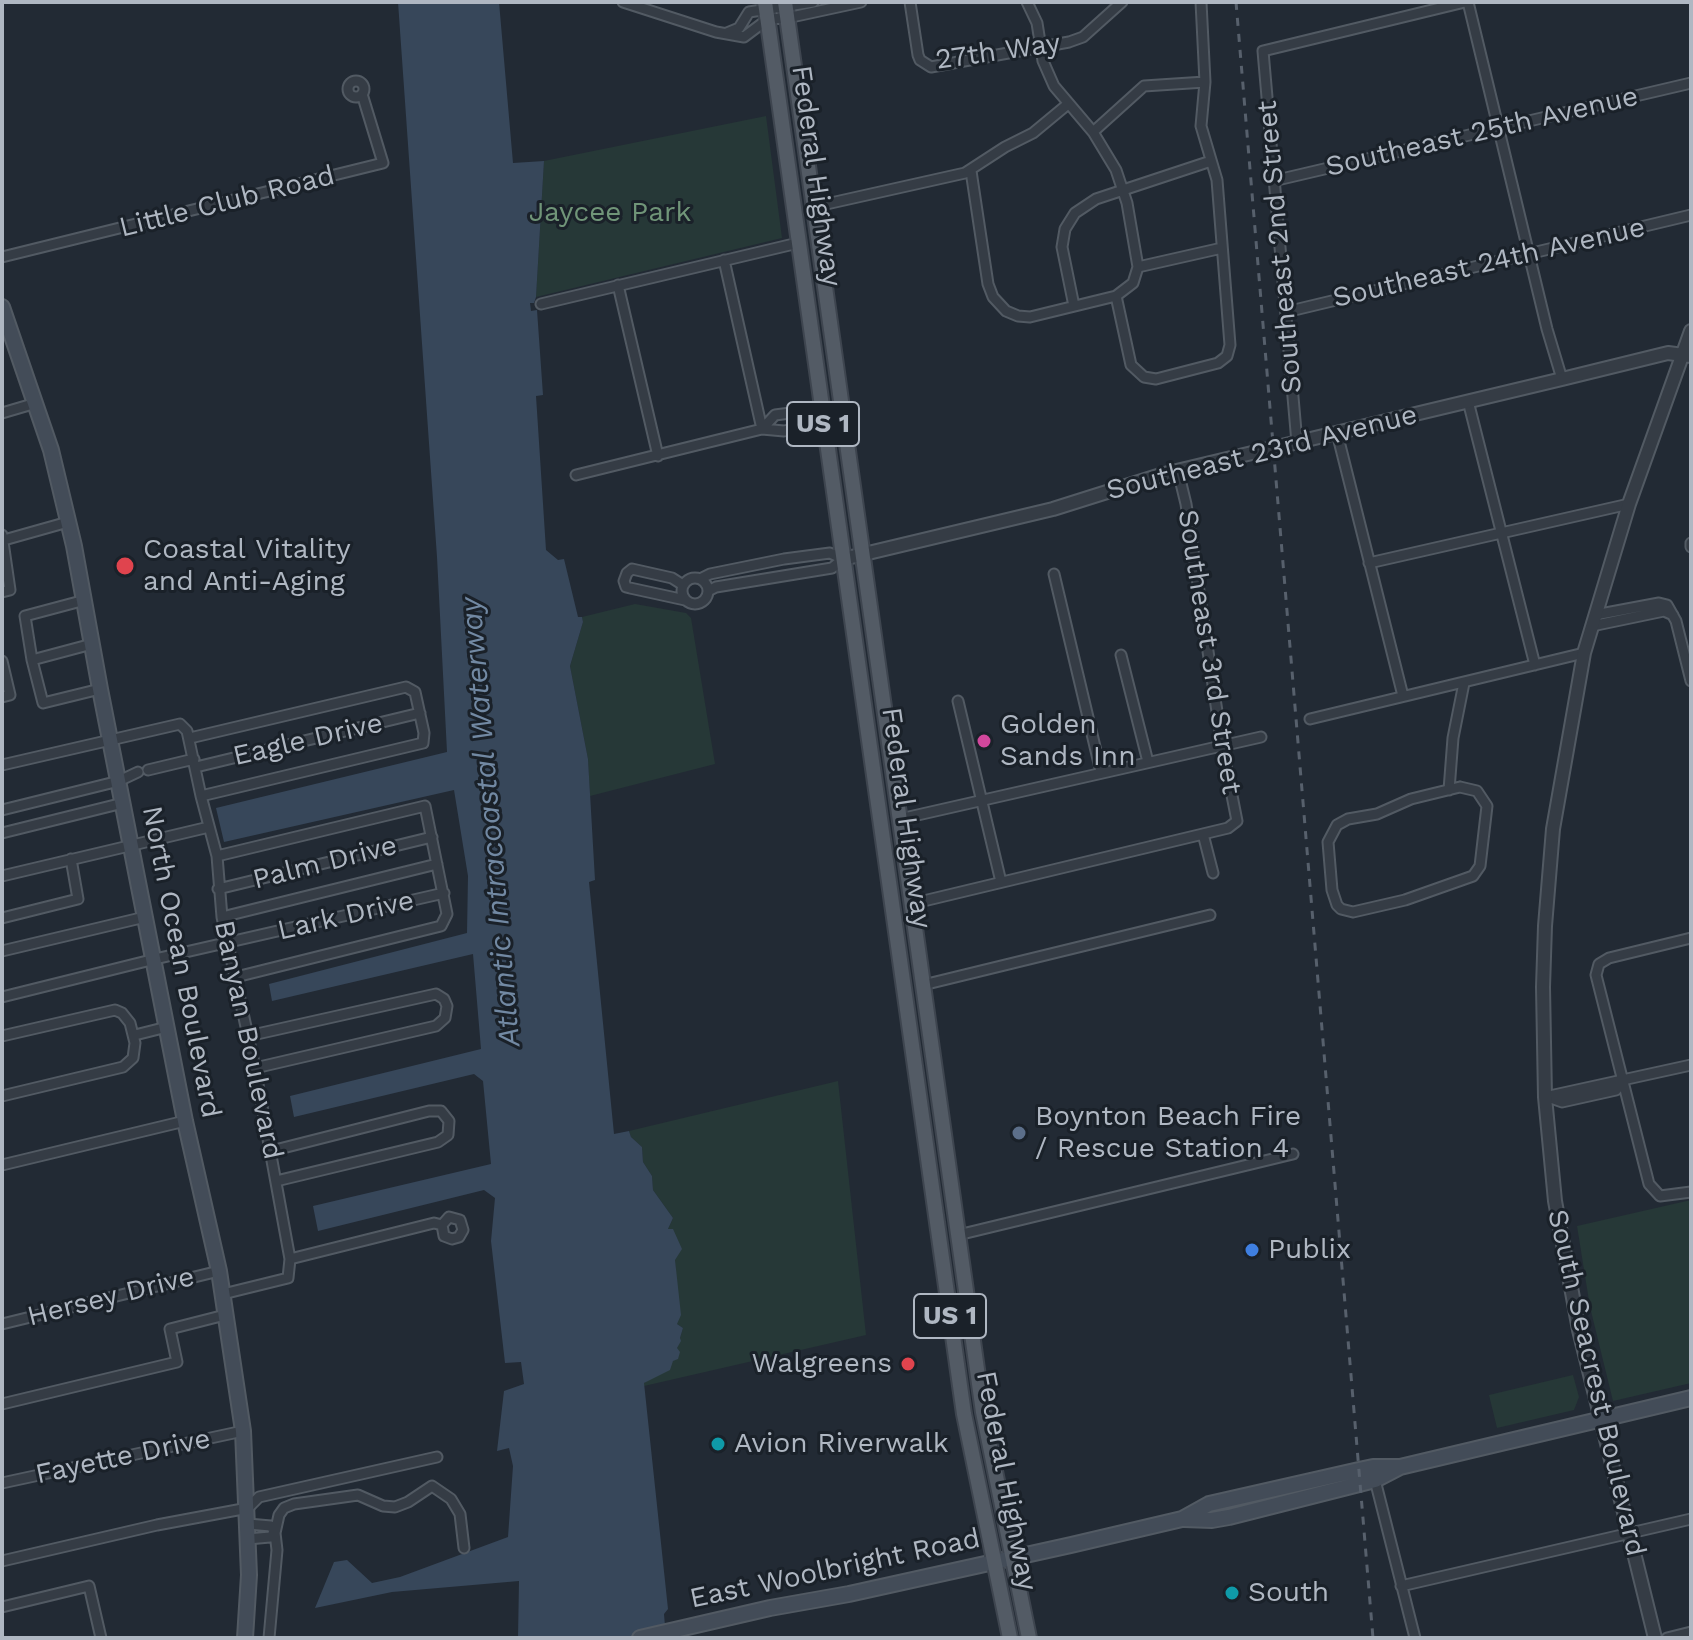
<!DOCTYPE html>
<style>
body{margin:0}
#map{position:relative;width:1693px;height:1640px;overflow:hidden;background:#222a34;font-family:"Work Sans",sans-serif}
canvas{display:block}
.frame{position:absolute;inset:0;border:4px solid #afb7c2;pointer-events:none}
</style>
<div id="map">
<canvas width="1693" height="1640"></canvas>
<div class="frame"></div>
</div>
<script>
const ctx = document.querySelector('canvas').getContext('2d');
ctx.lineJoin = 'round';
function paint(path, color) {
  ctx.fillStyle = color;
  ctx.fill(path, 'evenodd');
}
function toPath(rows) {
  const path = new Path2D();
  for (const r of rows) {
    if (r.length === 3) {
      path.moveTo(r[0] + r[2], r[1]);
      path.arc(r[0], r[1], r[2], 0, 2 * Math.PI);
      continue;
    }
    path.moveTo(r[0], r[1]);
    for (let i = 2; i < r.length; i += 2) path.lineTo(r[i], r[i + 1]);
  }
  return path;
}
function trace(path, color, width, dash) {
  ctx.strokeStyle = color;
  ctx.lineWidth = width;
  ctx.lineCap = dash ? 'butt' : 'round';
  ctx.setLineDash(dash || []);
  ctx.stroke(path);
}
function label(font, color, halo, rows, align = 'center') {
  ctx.font = font + ' "Work Sans",sans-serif';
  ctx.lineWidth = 6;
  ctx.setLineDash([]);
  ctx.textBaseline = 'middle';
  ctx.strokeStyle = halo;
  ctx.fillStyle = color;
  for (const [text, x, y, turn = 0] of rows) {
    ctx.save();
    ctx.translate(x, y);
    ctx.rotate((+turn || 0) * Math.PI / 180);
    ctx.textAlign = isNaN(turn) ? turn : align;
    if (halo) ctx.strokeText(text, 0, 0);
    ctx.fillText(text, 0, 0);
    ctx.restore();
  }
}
const green = toPath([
 [766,116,782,238,536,297,544,161],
 [635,604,686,613,691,618,715,764,590,796,588,759,570,666,583,622,582,617],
 [838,1081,866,1335,644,1386,644,1383,673,1361,683,1328,677,1324,675,1260,668,1229,673,1218,653,1190,652,1176,643,1162,642,1147,631,1137,629,1131],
 [1691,1200,1691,1383,1613,1401,1590,1307,1577,1226],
 [1573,1375,1579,1397,1574,1410,1497,1428,1489,1395]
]);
const water = toPath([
 [398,2,499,2,513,163,544,161,536,297,534,303,530,303,531,311,537,310,543,395,536,396,546,550,558,560,564,559,578,617,582,617,583,622,570,666,588,759,595,880,589,882,614,1134,629,1131,631,1137,642,1147,643,1162,652,1176,653,1190,673,1218,668,1229,673,1229,682,1249,675,1260,681,1315,677,1324,683,1328,680,1338,681,1341,677,1348,680,1352,678,1359,673,1361,670,1370,644,1383,668,1609,664,1614,666,1638,518,1638,519,1581,392,1592,315,1608,334,1562,347,1560,372,1583,400,1577,508,1537,513,1466,509,1448,497,1451,504,1391,524,1384,521,1362,505,1363,491,1241,495,1198,484,1190,318,1231,313,1206,491,1164,483,1081,474,1074,294,1117,290,1096,481,1049,473,954,272,1001,269,984,467,933,468,876,454,790,224,842,216,808,447,752,437,557]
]);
const minor = toPath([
 [623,2,716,32,744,37,768,19,787,18,861,2],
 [910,2,918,55,920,60,931,67,1069,42,1083,37,1122,2],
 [1468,2,1547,329,1562,379],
 [727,33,739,28,749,12,813,2],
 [356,89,8],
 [1093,132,1144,86,1205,82],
 [971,171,988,284,993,297,1006,311,1018,316,1030,317,1116,296,1133,283,1138,267,1127,203,1116,170,1093,132,1054,86,1043,61,1037,23,1027,2],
 [1273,181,1691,83],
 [813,207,965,173,1005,147,1033,133,1068,104],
 [2,257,383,163,362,94],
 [724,260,762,429],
 [1138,267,1222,248],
 [618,285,658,456],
 [1116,296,1131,365,1144,377,1156,379,1218,363,1227,356,1230,345,1217,180,1201,126,1205,82,1201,2],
 [541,304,798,243],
 [1074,306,1062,247,1065,229,1075,213,1096,199,1211,161],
 [1286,312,1691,215],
 [1468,401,1535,665],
 [2,413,36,403],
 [762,429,775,415,821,409],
 [1337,433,1403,696],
 [1297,443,1263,51,1465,2],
 [576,475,762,429,784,431,823,423],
 [2,535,10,590,2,592],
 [4,540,68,522],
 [1691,543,1691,547],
 [1369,563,1629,504],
 [1054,574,1101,772],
 [695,591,13],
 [700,579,710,574,784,559,830,553,843,559,832,568,716,587,708,591],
 [683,585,672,578,632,569,627,573,624,581,626,587,630,588,685,600],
 [85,600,25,616,32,660,43,703,100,689],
 [1595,615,1659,603,1667,605,1676,621,1691,681],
 [1592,626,1664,611,1673,615],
 [1121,655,1148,762],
 [32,660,92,644],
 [2,661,10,695,2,697],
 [958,701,1001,882],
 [1310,719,1584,653],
 [190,738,406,687,415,692,424,733,423,743,201,796],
 [2,765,180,724,187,731,201,796,217,856,222,917,255,1068,290,1259,288,1278,223,1294],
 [196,767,420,713],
 [148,770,194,759],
 [1460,787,1477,791,1487,806,1480,866,1473,876,1405,900,1353,912,1341,909,1337,905,1332,890,1328,842,1337,825,1348,819,1377,814,1411,799,1460,787],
 [1449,790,1453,738,1464,683],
 [2,810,119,781,138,772],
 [900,819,1261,737],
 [2,833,123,803],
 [1203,834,1213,873],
 [217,856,425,806,447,914,441,926,236,977],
 [2,876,209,827],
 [218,889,432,837],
 [911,904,1228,828,1237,821,1222,745,1186,504,1178,471],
 [222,917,437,864],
 [2,918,78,899,71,859],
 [1691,938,1609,958,1599,964,1596,975,1649,1184,1660,1196,1691,1192],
 [2,951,145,917],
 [923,985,1210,915],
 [2,997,155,959,444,893],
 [135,1035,167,1027],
 [2,1036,115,1010,122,1013,130,1023,135,1043,133,1058,123,1067,2,1096],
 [248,1036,436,994,444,999,447,1006,445,1018,436,1026,255,1068],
 [1545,1097,1691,1065],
 [1548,1097,1562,1102,1616,1090,1623,1082],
 [271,1151,429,1111,441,1111,449,1121,448,1135,438,1142,276,1181],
 [2,1165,185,1121],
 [958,1235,1293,1154],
 [290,1259,434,1223,442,1225,449,1217,460,1220,463,1230,459,1237,452,1239,444,1236,442,1225],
 [2,1324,219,1271],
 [2,1404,177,1362,170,1329,225,1315],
 [1375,1480,1415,1638],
 [2,1483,243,1431],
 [248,1524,271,1526,275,1533,270,1537,248,1539],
 [2,1561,157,1525,248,1508,259,1497,437,1457],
 [1401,1586,1691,1519],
 [2,1607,89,1586,101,1638],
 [269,1638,277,1550,275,1533,279,1515,284,1508,294,1504,358,1495,383,1506,395,1507,408,1502,432,1486,451,1499,460,1514,464,1548],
 [1667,1638,1691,1632]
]);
const tertiary = toPath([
 [843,559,1053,509,1164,474,1562,379,1668,353,1691,356],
 [1655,1638,1579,1330,1555,1201,1545,1097,1543,987,1545,926,1553,829,1584,653,1629,504,1691,331]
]);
const secondary = toPath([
 [2,307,51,450,74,546,100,689,185,1121,219,1271,243,1431,249,1575,245,1638],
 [1184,1519,1212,1520,1229,1517,1375,1480,1400,1467,1691,1398],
 [640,1638,770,1608,849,1594,1071,1545,1182,1519,1209,1504,1359,1470,1373,1467,1400,1467]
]);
const primary = toPath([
 [765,2,964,1414,1010,1638],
 [785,2,983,1412,1029,1638]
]);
const rail = toPath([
 [1236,2,1373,1638]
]);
const markers = [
 [125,566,10,"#e0444e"],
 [984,741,8,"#d1479c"],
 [1019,1133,8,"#5c6f8a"],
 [1252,1250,8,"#3f7fe0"],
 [908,1364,8,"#e0444e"],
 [718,1444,8,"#0f9aa8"],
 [1232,1593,8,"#0f9aa8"]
];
const shields = [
 [823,424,72],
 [950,1316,72]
];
const shieldNames = [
 ["US 1",823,424],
 ["US 1",950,1316]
];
const streetNames = [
 ["27th Way",998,52,-8],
 ["Southeast 25th Avenue",1482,132,-13],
 ["Federal Highway",816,176,82],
 ["Little Club Road",227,202,-14],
 ["Southeast 2nd Street",1280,247,-95],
 ["Southeast 24th Avenue",1489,263,-13],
 ["Southeast 23rd Avenue",1262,453,-14],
 ["Southeast 3rd Street",1209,652,81],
 ["Eagle Drive",308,740,-13],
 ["Federal Highway",906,818,82],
 ["Palm Drive",325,863,-14],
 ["Lark Drive",346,916,-13],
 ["North Ocean Boulevard",181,962,79],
 ["Banyan Boulevard",248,1040,78],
 ["Hersey Drive",111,1297,-14],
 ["South Seacrest Boulevard",1596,1383,77],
 ["Fayette Drive",123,1457,-12],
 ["Federal Highway",1006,1481,79],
 ["East Woolbright Road",835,1569,-12]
];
const parkNames = [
 ["Jaycee Park",610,213]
];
const poiNames = [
 ["Coastal Vitality",143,550],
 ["and Anti-Aging",143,582],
 ["Golden",1000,725],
 ["Sands Inn",1000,757],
 ["Boynton Beach Fire",1035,1117],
 ["/ Rescue Station 4",1035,1149],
 ["Publix",1268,1250],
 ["Walgreens",892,1364,"right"],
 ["Avion Riverwalk",734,1444],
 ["South",1248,1593]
];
const waterNames = [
 ["Atlantic Intracoastal Waterway",491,822,-95]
];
paint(green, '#263837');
paint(water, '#37475a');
trace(minor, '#525a63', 13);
trace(tertiary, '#525a63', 16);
trace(secondary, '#525a63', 18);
trace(primary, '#3e454f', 18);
trace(minor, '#353c45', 9);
trace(tertiary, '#353c45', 12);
trace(secondary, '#434c58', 14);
trace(primary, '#535b65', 14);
trace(rail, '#57606c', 3, [8, 8]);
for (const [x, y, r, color] of markers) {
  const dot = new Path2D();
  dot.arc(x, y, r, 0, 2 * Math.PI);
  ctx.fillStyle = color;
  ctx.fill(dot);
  trace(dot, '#1a2129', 3);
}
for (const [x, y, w] of shields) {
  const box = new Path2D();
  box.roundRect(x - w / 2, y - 22, w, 44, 6);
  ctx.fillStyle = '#1a2129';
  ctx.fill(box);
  trace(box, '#afb7c2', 2);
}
label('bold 26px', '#afb7c2', null, shieldNames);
label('28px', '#afb7c2', '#1a2129', streetNames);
label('28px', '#709578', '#1a2129', parkNames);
label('28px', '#afb7c2', '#1a2129', poiNames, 'left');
label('italic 30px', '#7289a3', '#1a2129', waterNames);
</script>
